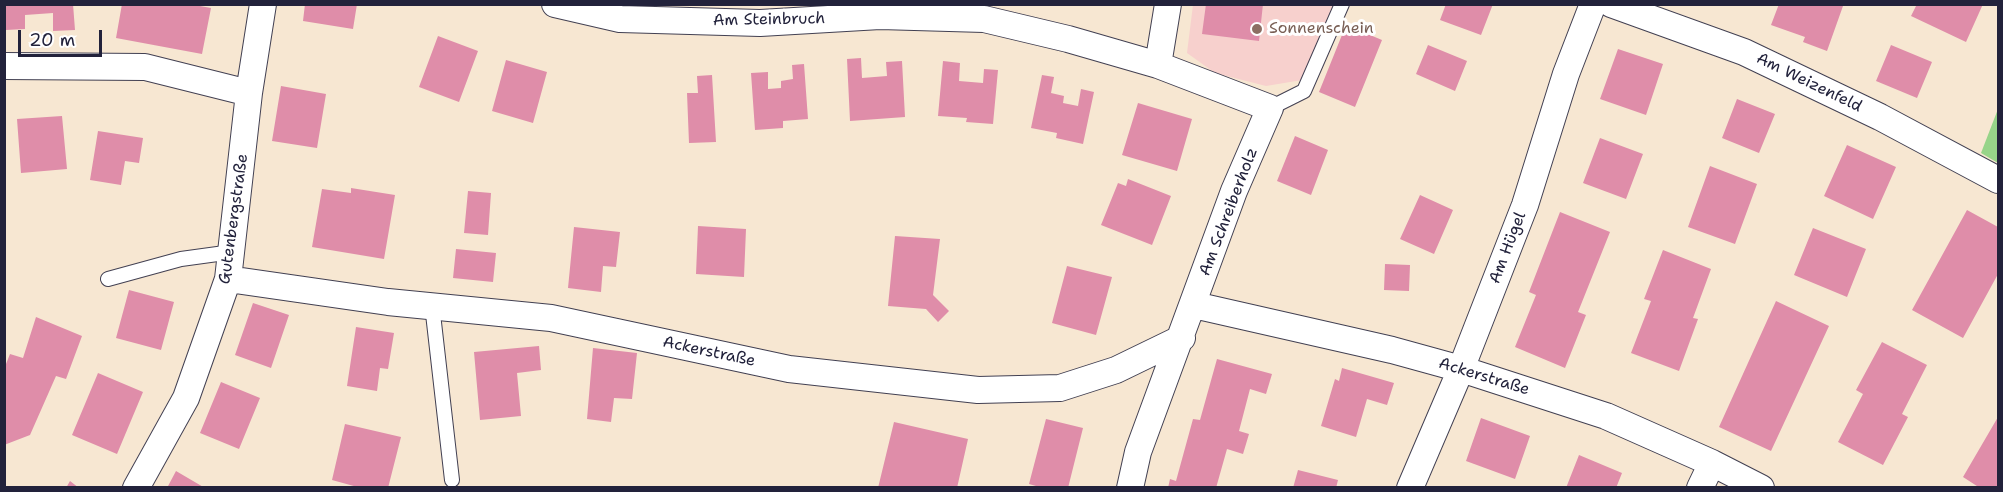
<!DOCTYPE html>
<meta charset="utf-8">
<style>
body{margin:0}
#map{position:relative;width:2003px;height:492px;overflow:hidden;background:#f7e7d2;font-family:"Shantell Sans",sans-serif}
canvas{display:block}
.frame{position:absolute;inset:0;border:6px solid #22223b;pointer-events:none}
.scale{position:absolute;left:18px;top:30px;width:84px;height:27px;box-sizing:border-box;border:3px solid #22223b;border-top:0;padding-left:8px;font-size:18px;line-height:21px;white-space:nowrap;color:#22223b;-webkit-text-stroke:4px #fff;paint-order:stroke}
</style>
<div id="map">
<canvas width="2003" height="492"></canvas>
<div class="frame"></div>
<div class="scale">20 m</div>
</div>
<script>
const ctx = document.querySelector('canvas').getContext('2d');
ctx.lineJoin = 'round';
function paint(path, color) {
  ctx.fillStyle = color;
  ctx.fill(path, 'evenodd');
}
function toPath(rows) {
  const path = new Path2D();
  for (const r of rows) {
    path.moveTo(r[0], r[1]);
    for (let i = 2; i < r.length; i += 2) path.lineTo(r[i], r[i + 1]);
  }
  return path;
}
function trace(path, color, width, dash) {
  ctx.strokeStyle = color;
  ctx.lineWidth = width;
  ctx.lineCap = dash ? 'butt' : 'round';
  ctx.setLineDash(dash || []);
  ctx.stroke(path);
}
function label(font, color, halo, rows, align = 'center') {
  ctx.font = font + ' "Shantell Sans",sans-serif';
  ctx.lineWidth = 6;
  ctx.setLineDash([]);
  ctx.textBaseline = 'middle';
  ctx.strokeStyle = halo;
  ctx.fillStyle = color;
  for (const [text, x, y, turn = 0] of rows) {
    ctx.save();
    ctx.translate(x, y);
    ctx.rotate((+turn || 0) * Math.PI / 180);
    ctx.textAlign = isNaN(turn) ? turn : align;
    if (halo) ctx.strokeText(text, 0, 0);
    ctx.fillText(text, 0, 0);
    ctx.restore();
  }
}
const built = toPath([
 [1193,5,1335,5,1302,80,1266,86,1215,73,1187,53]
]);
const green = toPath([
 [1998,109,1998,163,1981,153]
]);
const building = toPath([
 [5,4,73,4,75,30,53,31,53,13,25,15,25,29,6,30],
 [122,4,189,4,211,8,202,54,116,38],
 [305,4,357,4,353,29,303,21],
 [1206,4,1263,4,1259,41,1202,34],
 [1446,4,1493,4,1481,35,1440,20],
 [1779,4,1843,6,1827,51,1803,42,1805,37,1771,25],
 [1917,4,1983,4,1966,42,1911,16],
 [1346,25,1382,40,1355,107,1319,92],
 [438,36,478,51,459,102,419,87],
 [1428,45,1467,61,1455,91,1416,74],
 [1891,45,1932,62,1917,98,1876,81],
 [1618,49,1663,64,1646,115,1600,99],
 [861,58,862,78,887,76,886,62,902,61,905,117,850,121,847,59],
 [506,60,547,72,533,123,492,111],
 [943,61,960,63,959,81,983,83,984,69,998,70,993,124,966,122,967,118,938,116],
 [804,64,808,119,783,121,783,128,755,130,751,73,768,72,768,89,781,88,781,81,793,79,792,65],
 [712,75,716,142,689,143,687,93,698,93,697,76],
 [1042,75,1054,77,1051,93,1064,96,1063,103,1078,106,1081,89,1094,92,1083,144,1056,138,1057,133,1031,128],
 [281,86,326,94,317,148,272,141],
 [1737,99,1775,114,1759,153,1722,138],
 [1138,103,1192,119,1177,171,1122,155],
 [62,116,67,169,21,173,17,119],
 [98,131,143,138,139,163,125,161,121,185,90,180],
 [1295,136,1328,150,1311,195,1277,181],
 [1600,138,1643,154,1626,199,1583,183],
 [1847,145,1896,167,1873,219,1824,196],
 [1710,166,1757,184,1735,244,1688,227],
 [1128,179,1171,196,1152,245,1101,225,1118,183,1126,186],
 [351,188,395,195,384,259,312,247,322,189,351,193],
 [468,191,491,193,488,235,464,233],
 [1420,195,1453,210,1434,254,1400,239],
 [1967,210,1998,227,1998,274,1963,338,1912,310],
 [1560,212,1610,232,1578,312,1586,315,1565,368,1515,347,1536,295,1529,292],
 [698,226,746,229,744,277,696,274],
 [574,227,620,232,616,267,603,266,601,292,568,288],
 [1813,228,1866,249,1847,297,1794,275],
 [895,236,940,239,933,295,949,311,938,322,926,309,888,306],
 [456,249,496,253,493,282,453,278],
 [1663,250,1711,269,1693,318,1698,319,1679,371,1631,353,1651,301,1644,299],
 [1385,264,1410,265,1409,291,1384,290],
 [1067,266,1112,277,1096,335,1052,323],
 [129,290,174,302,161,350,116,338],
 [1776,301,1829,326,1771,451,1719,427],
 [253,303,289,315,271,368,235,355],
 [36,317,82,336,66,379,56,376,30,435,4,445,4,369,10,354,23,358],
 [356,327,394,333,388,369,380,368,377,391,347,386],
 [1882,342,1927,365,1902,414,1908,417,1883,465,1838,442,1863,394,1856,390],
 [539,346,541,370,517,373,521,416,480,420,474,352],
 [593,348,637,353,632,399,614,398,611,422,587,419],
 [1217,359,1272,374,1266,394,1250,389,1239,431,1249,434,1243,454,1227,449,1216,488,1168,488,1170,479,1176,481,1193,419,1200,420],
 [1342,368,1394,383,1387,405,1367,399,1356,437,1321,426,1335,379,1339,381],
 [98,373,143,392,117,454,72,435],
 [221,382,260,398,239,449,200,433],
 [1998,417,1998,488,1980,488,1963,477],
 [1481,418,1530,436,1515,479,1466,461],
 [1046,419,1083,428,1068,488,1043,488,1029,484],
 [894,422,968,439,957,488,878,488],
 [345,424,401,437,388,488,361,488,332,480],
 [1579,455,1622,473,1616,488,1566,488],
 [1298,470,1338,480,1336,488,1293,488],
 [176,471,205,488,167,488],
 [70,481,79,488,66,488]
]);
const lane = toPath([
 [1270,108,1304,91,1342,4],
 [108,279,181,259,232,252],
 [432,305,452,480]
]);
const street = toPath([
 [555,4,620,19,760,23,880,16,984,19,1068,39,1158,65,1270,108,1234,191,1138,452,1130,488],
 [1611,4,1744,52,1880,117,1998,180],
 [1158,65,1168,4],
 [4,66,145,67,249,93],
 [228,279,388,302,551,318,789,369,978,390,1060,388,1116,370,1182,338],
 [1194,305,1392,350,1461,369,1606,416,1712,463,1761,488],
 [136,488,186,398,228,279,249,93,263,4],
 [1410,488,1461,369,1525,205,1566,74,1593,4],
 [1700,488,1712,463]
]);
const markers = [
 [1257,29,6,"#8d6e63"]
];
const streetNames = [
 ["Am Steinbruch",769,20,-1],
 ["Am Weizenfeld",1809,83,26],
 ["Am Schreiberholz",1229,212,-69],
 ["Gutenbergstraße",234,219,-82],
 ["Am Hügel",1508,248,-69],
 ["Ackerstraße",709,352,12],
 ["Ackerstraße",1484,377,17]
];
const educationNames = [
 ["Sonnenschein",1269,29]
];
paint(built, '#f7d0cd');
paint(green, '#97d489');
paint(building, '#df8da9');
trace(lane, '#424052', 16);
trace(street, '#424052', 28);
trace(lane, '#fff', 14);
trace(street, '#fff', 26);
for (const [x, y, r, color] of markers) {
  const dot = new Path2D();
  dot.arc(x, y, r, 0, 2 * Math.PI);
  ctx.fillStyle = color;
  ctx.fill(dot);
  trace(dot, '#fff', 2);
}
label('16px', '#22223b', '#fff', streetNames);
label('16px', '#785e54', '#fff', educationNames, 'left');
</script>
